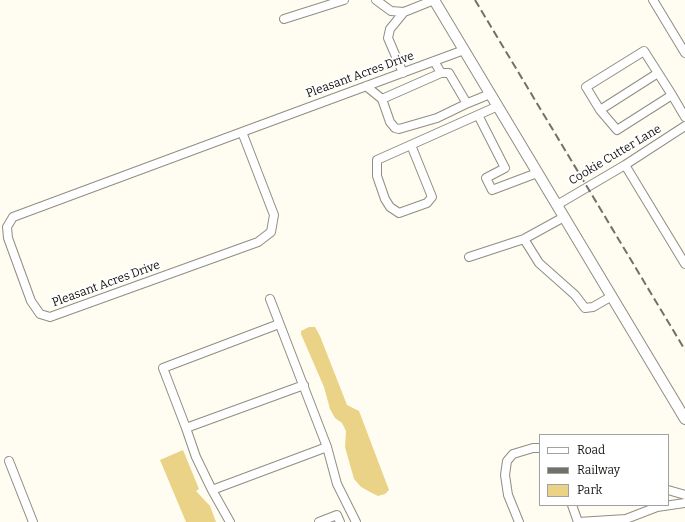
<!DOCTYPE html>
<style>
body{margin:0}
#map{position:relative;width:685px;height:522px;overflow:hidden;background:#fffcf1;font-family:Bitter,serif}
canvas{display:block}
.legend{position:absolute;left:539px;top:434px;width:130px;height:72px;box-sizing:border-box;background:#fff;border:1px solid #a1a19f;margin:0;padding:5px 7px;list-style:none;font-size:12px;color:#15140f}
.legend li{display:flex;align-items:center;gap:8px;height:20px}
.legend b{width:20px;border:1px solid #a1a19f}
</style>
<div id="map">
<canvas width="685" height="522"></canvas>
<ul class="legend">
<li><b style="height:5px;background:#fff"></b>Road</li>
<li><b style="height:5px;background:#727169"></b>Railway</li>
<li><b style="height:11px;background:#ead387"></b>Park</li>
</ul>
</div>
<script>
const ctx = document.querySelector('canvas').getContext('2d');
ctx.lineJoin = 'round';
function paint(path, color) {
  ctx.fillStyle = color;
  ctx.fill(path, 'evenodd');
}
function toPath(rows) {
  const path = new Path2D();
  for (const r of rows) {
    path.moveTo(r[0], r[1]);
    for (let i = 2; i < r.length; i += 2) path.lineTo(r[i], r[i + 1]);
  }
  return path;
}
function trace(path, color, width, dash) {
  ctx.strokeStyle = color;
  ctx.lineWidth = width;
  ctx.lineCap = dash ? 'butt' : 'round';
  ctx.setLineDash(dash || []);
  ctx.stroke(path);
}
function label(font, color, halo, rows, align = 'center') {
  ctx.font = font + ' Bitter,serif';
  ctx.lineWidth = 4;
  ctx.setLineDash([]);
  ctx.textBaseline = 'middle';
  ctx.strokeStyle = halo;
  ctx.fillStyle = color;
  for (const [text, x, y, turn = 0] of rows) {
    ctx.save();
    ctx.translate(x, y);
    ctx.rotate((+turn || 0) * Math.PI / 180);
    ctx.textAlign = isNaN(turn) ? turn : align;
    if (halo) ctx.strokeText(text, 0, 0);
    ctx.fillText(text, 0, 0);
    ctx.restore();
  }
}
const green = toPath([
 [309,327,315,327,320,336,347,405,359,411,389,490,385,494,378,496,370,492,361,487,354,479,345,447,346,431,342,423,335,418,330,409,324,387,301,334,301,331],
 [183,450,199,489,196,491,210,506,216,522,186,522,160,460]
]);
const minor = toPath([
 [376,0,391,11,404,12,434,0],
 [653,0,685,53],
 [284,19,344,0],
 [434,61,441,73,449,73,466,102,468,103,490,94],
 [403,73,388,38,390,29,404,12],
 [366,86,382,99,390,122,395,128,399,129,437,118,468,103],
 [672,95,617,130,600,110,586,87,644,51,672,95,685,117],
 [382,99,441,73],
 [600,110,658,73],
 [478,115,505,168,486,178,492,190,537,173],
 [242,132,274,215,271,232,258,242,50,317,40,314,31,301,8,238,7,227,13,217,242,132],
 [242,132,464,50],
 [411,145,432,197,427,203,399,213,390,207,385,199,377,176,377,160,498,106],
 [625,165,685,264],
 [557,205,625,165,685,126],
 [564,217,524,239,539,263,575,295,585,308,593,307,612,296],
 [469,257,524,239],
 [270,299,327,447,337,484,356,522],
 [279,324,163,368,186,428,304,385],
 [186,428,196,457,212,490,327,447],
 [9,461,33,522],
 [212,490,230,522],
 [668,490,685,495],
 [572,505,578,522],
 [319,522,337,515,340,522],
 [519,522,508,495,505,475,507,461,513,454,533,448,540,448],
 [578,522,626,519],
 [625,522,626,519,657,507,685,503]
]);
const major = toPath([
 [434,0,685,419]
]);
const rail = toPath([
 [475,0,685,350]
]);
const streetNames = [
 ["Pleasant Acres Drive",360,75,-20],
 ["Cookie Cutter Lane",615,155,-31],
 ["Pleasant Acres Drive",106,284,-20]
];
paint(green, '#ead387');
trace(minor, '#918d82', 10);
trace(major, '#918d82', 12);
trace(minor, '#fff', 8);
trace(major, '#fff', 10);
trace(rail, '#727169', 2, [8, 4]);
label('12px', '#15140f', '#fff', streetNames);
</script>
